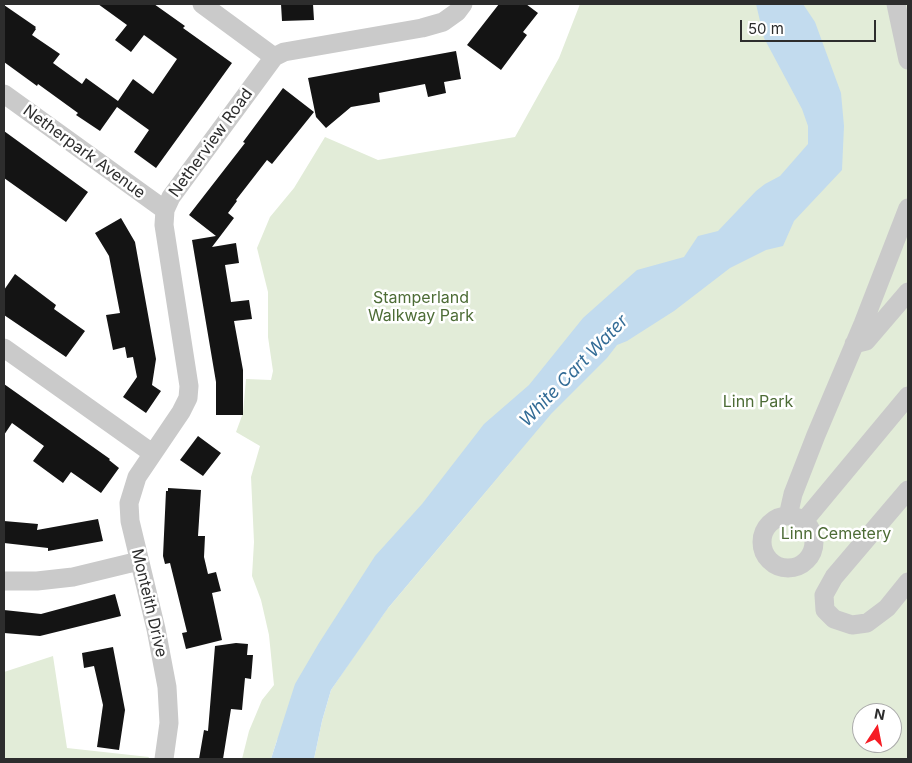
<!DOCTYPE html>
<style>
body{margin:0}
#map{position:relative;width:912px;height:763px;overflow:hidden;background:#fff;font-family:Inter,sans-serif}
canvas{display:block}
.frame{position:absolute;inset:0;border:5px solid #2d2d2d;pointer-events:none}
.north{position:absolute;left:852px;top:703px;width:50px;height:50px;box-sizing:border-box;background:#fff;border:1px solid #ababab;border-radius:50%;rotate:11deg;font-size:14px;font-weight:700;line-height:20px;text-align:center;color:#2d2d2d}
.north::after{content:'';display:block;margin:auto;width:18px;height:22px;background:#f61c24;clip-path:polygon(50% 0,100% 100%,50% 72%,0 100%)}
.scale{position:absolute;left:740px;top:20px;width:136px;height:22px;box-sizing:border-box;border:2px solid #2d2d2d;border-top:0;padding-left:6px;font-size:15px;line-height:18px;white-space:nowrap;color:#2d2d2d;-webkit-text-stroke:4px #fff;paint-order:stroke}
</style>
<div id="map">
<canvas width="912" height="763"></canvas>
<div class="frame"></div>
<div class="north">N</div>
<div class="scale">50 m</div>
</div>
<script>
const ctx = document.querySelector('canvas').getContext('2d');
ctx.lineJoin = 'round';
function paint(path, color) {
  ctx.fillStyle = color;
  ctx.fill(path, 'evenodd');
}
function toPath(rows) {
  const path = new Path2D();
  for (const r of rows) {
    if (r.length === 3) {
      path.moveTo(r[0] + r[2], r[1]);
      path.arc(r[0], r[1], r[2], 0, 2 * Math.PI);
      continue;
    }
    path.moveTo(r[0], r[1]);
    for (let i = 2; i < r.length; i += 2) path.lineTo(r[i], r[i + 1]);
  }
  return path;
}
function trace(path, color, width, dash) {
  ctx.strokeStyle = color;
  ctx.lineWidth = width;
  ctx.lineCap = dash ? 'butt' : 'round';
  ctx.setLineDash(dash || []);
  ctx.stroke(path);
}
function label(font, color, halo, rows, align = 'center') {
  ctx.font = font + ' Inter,sans-serif';
  ctx.lineWidth = 5;
  ctx.setLineDash([]);
  ctx.textBaseline = 'middle';
  ctx.strokeStyle = halo;
  ctx.fillStyle = color;
  for (const [text, x, y, turn = 0] of rows) {
    ctx.save();
    ctx.translate(x, y);
    ctx.rotate((+turn || 0) * Math.PI / 180);
    ctx.textAlign = isNaN(turn) ? turn : align;
    if (halo) ctx.strokeText(text, 0, 0);
    ctx.fillText(text, 0, 0);
    ctx.restore();
  }
}
const green = toPath([
 [580,4,908,4,908,759,314,759,322,721,331,690,362,644,388,608,534,435,277,740,271,759,242,759,249,731,262,700,274,685,269,635,261,600,252,576,254,542,251,477,260,446,236,432,243,413,246,379,271,380,273,371,268,337,268,292,257,248,270,217,294,188,325,137,378,160,515,137,559,58],
 [862,713,892,713,892,743,862,743],
 [53,656,67,748,149,757,148,759,4,759,4,672]
]);
const water = toPath([
 [756,4,803,4,815,22,841,93,844,126,842,170,794,221,783,246,766,250,730,268,674,311,627,341,617,345,607,358,551,414,388,608,331,690,322,721,314,759,271,759,295,684,319,643,375,556,422,504,484,424,529,385,583,318,637,270,684,257,698,236,718,231,756,191,765,184,780,176,808,144,808,126,802,109,764,38]
]);
const building = toPath([
 [98,4,154,4,185,26,183,28,232,63,156,168,134,152,149,130,117,107,100,131,76,115,78,113,38,84,37,86,4,62,4,5,36,27,35,28,36,29,32,35,60,54,53,63,82,84,86,78,118,101,133,79,153,94,177,59,144,35,131,52,115,40,127,25],
 [281,4,313,4,314,20,282,21],
 [499,4,526,4,538,13,523,32,527,35,501,70,467,45],
 [456,51,461,79,444,82,446,93,428,97,425,84,379,93,380,102,351,107,326,128,316,117,308,78],
 [283,88,314,112,272,164,267,160,236,200,237,201,228,213,234,218,212,247,236,243,239,263,225,265,231,302,249,300,252,319,234,321,243,370,243,415,216,415,216,382,192,240,216,236,189,215,245,143,243,142],
 [4,131,88,192,66,222,4,178],
 [121,218,135,242,156,359,152,385,161,391,146,413,123,397,137,377,133,357,127,358,125,347,113,350,106,315,120,313,109,256,95,233],
 [15,274,56,305,54,309,85,331,66,357,4,315,4,290],
 [4,384,110,459,109,460,119,468,101,493,71,472,63,483,33,461,44,446,12,423,4,435],
 [198,436,221,453,203,476,180,460],
 [168,488,201,490,198,536,205,536,204,557,208,574,216,572,221,591,212,593,222,640,186,649,182,633,187,632,170,563,165,564,163,556,166,491,168,491],
 [98,519,103,541,48,551,48,548,4,543,4,521,38,524,37,530],
 [115,594,121,616,40,636,4,633,4,610,41,614],
 [236,643,248,644,247,655,253,655,251,679,245,678,242,710,231,709,223,759,199,759,204,730,208,731,215,646],
 [113,647,125,710,119,750,97,747,103,705,94,666,84,668,82,653]
]);
const minor = toPath([
 [202,4,274,57],
 [896,4,908,60],
 [4,94,165,210],
 [854,344,866,341,908,292],
 [4,348,152,453],
 [908,490,834,577,824,595,825,610,834,619,852,625,867,623,887,608,908,582],
 [788,516,793,494,816,435,863,324,908,208],
 [788,542,26],
 [804,521,908,396],
 [4,581,37,581,73,577,139,561],
 [164,759,169,723,167,687,156,629,130,521,129,503,137,477,181,412,188,398,189,386,164,225,165,210,171,197,274,57,284,52,422,28,443,22,457,12,463,4]
]);
const streetNames = [
 ["Netherview Road",211,143,-54],
 ["Netherpark Avenue",84,152,36],
 ["Monteith Drive",149,603,77]
];
const parkNames = [
 ["Stamperland",421,298],
 ["Walkway Park",421,316],
 ["Linn Park",758,402],
 ["Linn Cemetery",836,534]
];
const waterNames = [
 ["White Cart Water",574,371,-46]
];
paint(green, '#e2ecd8');
paint(water, '#c2dbee');
paint(building, '#141414');
trace(minor, '#cacaca', 19);
label('16px', '#2d2d2d', '#fff', streetNames);
label('16px', '#4d6c36', '#fff', parkNames);
label('italic 18px', '#336c96', '#fff', waterNames);
</script>
